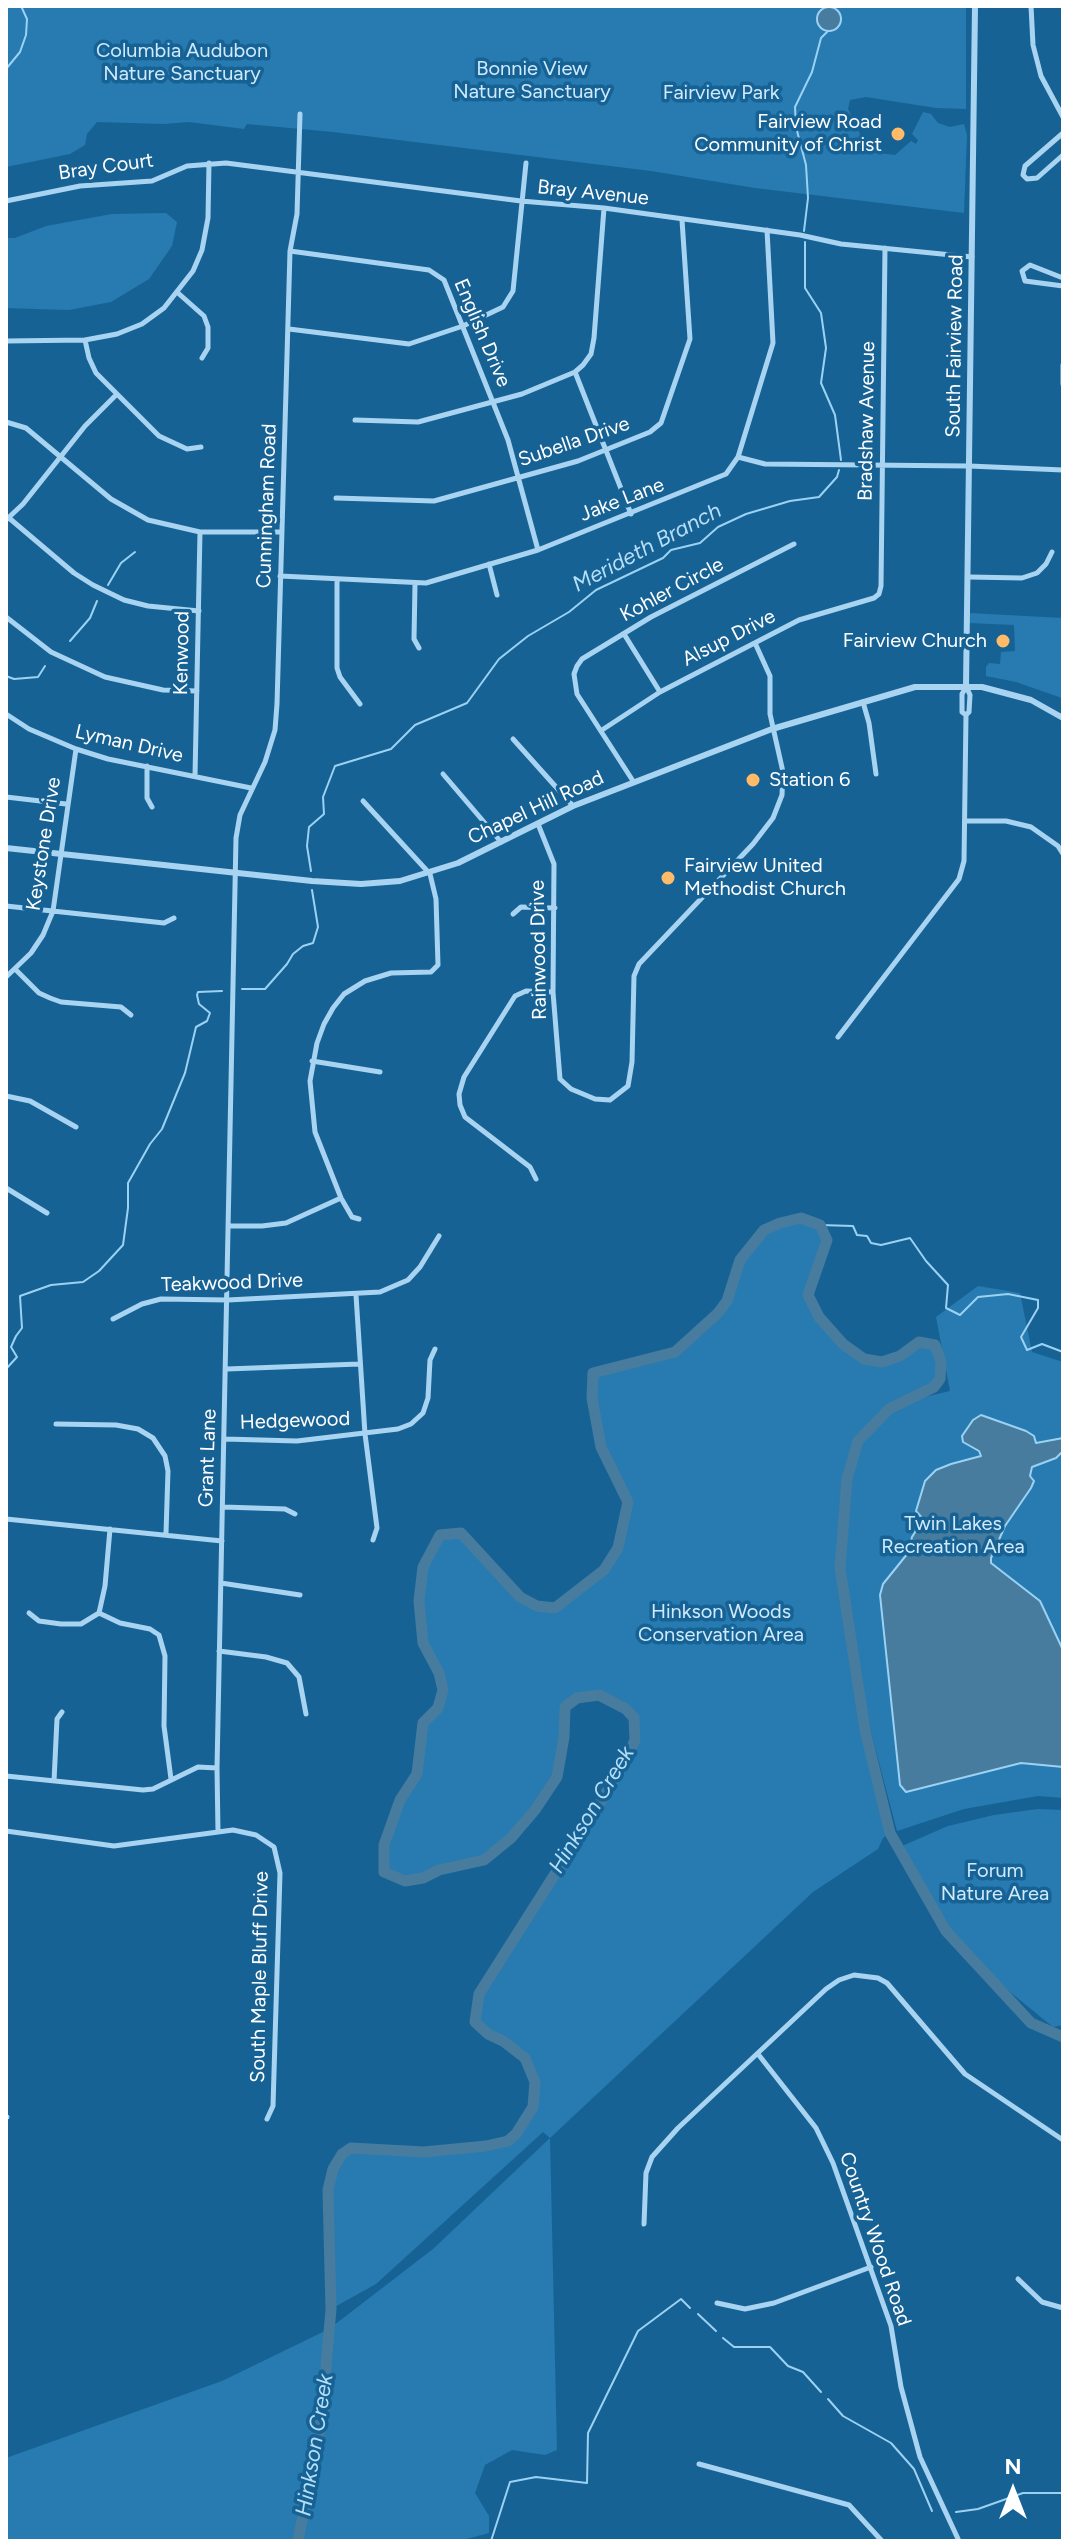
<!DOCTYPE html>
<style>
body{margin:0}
#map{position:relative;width:1069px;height:2547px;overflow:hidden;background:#176295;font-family:Figtree,sans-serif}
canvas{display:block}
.frame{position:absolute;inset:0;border:8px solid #fff;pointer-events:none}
.north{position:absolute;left:973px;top:2451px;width:80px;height:80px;-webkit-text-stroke:6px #176295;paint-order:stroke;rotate:0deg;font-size:22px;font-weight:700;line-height:32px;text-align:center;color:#fff}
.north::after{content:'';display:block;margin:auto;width:28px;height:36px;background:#fff;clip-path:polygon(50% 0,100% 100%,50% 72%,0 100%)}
</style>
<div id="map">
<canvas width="1069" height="2547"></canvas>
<div class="frame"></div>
<div class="north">N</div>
</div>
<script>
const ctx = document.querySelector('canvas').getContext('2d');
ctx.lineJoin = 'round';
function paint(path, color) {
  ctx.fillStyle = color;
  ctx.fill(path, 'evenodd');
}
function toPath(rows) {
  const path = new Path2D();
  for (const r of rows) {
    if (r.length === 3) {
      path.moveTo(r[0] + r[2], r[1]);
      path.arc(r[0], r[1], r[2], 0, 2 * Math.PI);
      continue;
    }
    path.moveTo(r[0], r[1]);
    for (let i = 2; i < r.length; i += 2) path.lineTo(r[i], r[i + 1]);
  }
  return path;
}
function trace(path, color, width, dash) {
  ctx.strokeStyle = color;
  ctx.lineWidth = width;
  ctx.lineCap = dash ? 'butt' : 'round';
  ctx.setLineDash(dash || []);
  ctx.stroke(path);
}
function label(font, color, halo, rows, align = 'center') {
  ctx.font = font + ' Figtree,sans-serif';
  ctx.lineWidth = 7;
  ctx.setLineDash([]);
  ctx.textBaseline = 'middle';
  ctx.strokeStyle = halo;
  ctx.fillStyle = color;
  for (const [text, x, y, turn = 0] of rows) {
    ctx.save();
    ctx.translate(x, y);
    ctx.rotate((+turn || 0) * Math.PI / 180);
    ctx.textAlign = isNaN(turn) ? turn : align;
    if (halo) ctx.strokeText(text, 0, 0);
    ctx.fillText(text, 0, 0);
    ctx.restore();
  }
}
const green = toPath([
 [6,6,966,6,966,109,936,108,866,97,850,100,848,109,862,138,862,151,895,155,911,141,916,144,918,140,912,134,923,112,931,114,938,123,950,127,964,124,967,135,964,213,755,188,651,171,333,132,247,124,244,129,189,122,164,124,97,122,87,134,85,145,70,154,6,167],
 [166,213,177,222,172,246,149,279,111,302,69,310,6,308,6,238,15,238,46,226,112,214],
 [969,613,1063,618,1062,698,1016,682,986,676,986,667,989,663,1000,664,1001,652,1015,651,1014,625,969,623],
 [801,1218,820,1225,827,1240,808,1295,819,1317,843,1344,864,1359,881,1362,900,1356,919,1342,935,1345,941,1362,940,1379,934,1387,889,1409,882,1418,908,1401,950,1391,936,1317,978,1286,1020,1293,1032,1352,1063,1362,1063,1798,1038,1796,964,1809,897,1831,858,1682,865,1730,890,1833,883,1838,878,1849,813,1892,550,2138,557,2450,545,2455,512,2450,485,2465,475,2493,489,2516,489,2533,459,2541,6,2541,6,2458,222,2381,329,2329,433,2249,550,2138,543,2132,376,2284,331,2309,328,2190,333,2169,342,2154,351,2148,424,2152,508,2141,533,2107,535,2082,523,2056,503,2041,488,2034,475,2022,479,1994,598,1806,626,1760,635,1740,634,1718,626,1709,600,1695,577,1698,565,1707,564,1737,557,1777,535,1810,511,1838,484,1860,439,1870,423,1878,405,1881,384,1872,383,1844,393,1819,393,1812,417,1774,423,1723,438,1708,443,1690,439,1673,423,1643,419,1601,423,1567,440,1535,461,1533,519,1597,537,1606,555,1608,604,1570,618,1548,628,1502,601,1447,592,1398,593,1373,675,1352,718,1313,727,1301,740,1260,764,1230,780,1223],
 [1038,1809,1063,1810,1063,2025,1053,2027,999,1983,941,1923,902,1846,948,1826,994,1815]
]);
const water = toPath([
 [829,19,12],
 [981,1415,1026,1431,1034,1436,1036,1443,1063,1438,1063,1451,1056,1458,1032,1467,1030,1476,1034,1481,1031,1488,1005,1526,991,1558,991,1563,1040,1601,1063,1650,1063,1767,1021,1763,906,1792,900,1785,880,1595,883,1584,908,1553,912,1537,923,1519,916,1511,925,1481,936,1470,951,1464,981,1456,979,1451,963,1442,962,1436,973,1420,981,1415]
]);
const stream = toPath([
 [6,69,20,52,26,35,27,19,21,6],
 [804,231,808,198,806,165,796,127,795,107,812,72,821,38,828,31],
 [805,242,805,288,821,313,826,348,821,383,835,415,841,460],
 [108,585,121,563,135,552],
 [70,641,90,618,97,601],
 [6,676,14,679,38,677,45,666],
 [311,871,307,846,309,827,324,814,323,797,335,766,391,749,415,725,467,703,499,659,528,636,569,612,596,590,663,558,671,550,700,543,718,527,746,514,790,501,819,497,837,477,839,470],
 [242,989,265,989,287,964,293,954,303,946,313,943,318,927,312,890],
 [820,1225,853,1226,857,1235,867,1236,871,1243,881,1245,910,1238,926,1261,948,1285,946,1308,960,1315,978,1297,1008,1294,1038,1300,1038,1308,1021,1337,1027,1350,1042,1344,1063,1352],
 [6,1369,17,1357,11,1347,16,1336,22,1328,20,1296,51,1285,83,1282,99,1271,123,1245,128,1208,128,1183,150,1144,162,1129,185,1073,196,1027,207,1021,210,1013,199,1004,197,995,198,992,222,991],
 [698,2314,716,2331],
 [723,2338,734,2347,770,2347,788,2366,803,2372,821,2392],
 [828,2399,843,2416,891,2443,914,2469,932,2511],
 [956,2512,978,2509,1023,2493,1063,2493],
 [491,2541,510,2482,536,2477,587,2483,588,2433,638,2331,681,2299,690,2308]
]);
const river = toPath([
 [298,2541,326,2398,326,2367,331,2309,328,2190,333,2169,342,2154,351,2148,424,2152,486,2146,508,2141,516,2134,533,2107,535,2082,525,2058,503,2041,488,2034,475,2022,479,1994,598,1806,626,1760,635,1740,634,1718,626,1709,599,1695,577,1698,565,1707,564,1737,557,1777,535,1810,511,1838,484,1860,439,1870,423,1878,405,1881,384,1872,384,1845,400,1800,417,1774,423,1723,438,1708,443,1690,439,1673,423,1643,419,1601,423,1567,440,1535,461,1533,520,1597,537,1606,555,1608,604,1570,618,1548,628,1502,601,1447,592,1398,593,1373,675,1352,718,1313,727,1301,740,1260,764,1230,780,1223,801,1218,820,1225,827,1240,808,1295,819,1317,843,1344,864,1359,882,1362,900,1356,919,1342,935,1345,941,1362,940,1379,934,1387,889,1409,858,1441,847,1479,840,1568,865,1730,890,1833,946,1931,1031,2023,1063,2037]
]);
const minor = toPath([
 [1031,6,1033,45,1041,76,1063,117],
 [1063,133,1025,166,1023,175,1027,179,1037,178,1063,155],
 [6,201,80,186,152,181,187,166,226,163,521,201,604,208,800,235,841,244,972,257],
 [290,251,429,270,444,280,508,440,538,550],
 [1063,278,1030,265,1022,271,1025,281,1063,286],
 [178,293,204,316,208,327,208,348,202,358],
 [289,329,409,344,463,326,503,307,513,291,526,163],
 [85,340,89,358,96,373,159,436,187,449,201,447],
 [6,341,85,340,117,334,142,324,164,308,193,271,202,250,208,218,209,163],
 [1063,365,1063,384],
 [575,372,631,514],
 [355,420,418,422,522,394,575,372,583,365,591,354,594,338,604,208],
 [6,422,26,428,111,499,148,520,200,532,281,532],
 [738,457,765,464,969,466,1063,470],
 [336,498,434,501,578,461,650,432,661,423,690,339,682,220],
 [9,518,74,573,93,585,124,600,148,606,199,611],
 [6,520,23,504,85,426,116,395],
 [489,564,497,595],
 [280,576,426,583,538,550,726,474,738,457,773,343,767,230],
 [969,577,1022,578,1037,573,1046,564,1052,552],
 [337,580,337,668,340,677,360,704],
 [415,584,414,639,419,648],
 [6,617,51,652,105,677,163,690,197,691],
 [624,634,660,692],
 [966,687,962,694,962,712,966,715],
 [863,702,869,723,876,774],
 [6,714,29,729,76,749,108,759,251,788],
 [602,730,660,692,799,620,874,598,879,594,881,586,885,248],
 [513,739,573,806],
 [147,766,147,798,152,807],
 [443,774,501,842],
 [195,776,200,532],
 [633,781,577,694,574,674,577,666,582,659,651,617,794,544],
 [6,797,66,804],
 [966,821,1006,821,1031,827,1058,846,1063,854],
 [538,824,554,864,553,992,560,1079,571,1089,595,1099,610,1100,628,1086,632,1062,634,976,639,964,753,844,773,818,782,795,783,772,770,714,770,676,755,643],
 [6,906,164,923,174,918],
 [513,914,521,907,555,908],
 [16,970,39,993,50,998,61,1002,121,1007,131,1015],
 [6,977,31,953,43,935,53,911,76,749],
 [838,1037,959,879,964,861,966,715,969,712,970,695,966,686],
 [312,1061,380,1072],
 [6,1096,30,1101,76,1127],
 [536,1179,530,1167,465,1117,460,1105,459,1094,464,1077,515,996,526,991,553,992],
 [6,1188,47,1213],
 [359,1219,352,1217,341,1198,315,1132,310,1081,317,1043,324,1024,333,1008,344,994,365,981,391,973,431,972,438,965,436,899,430,874,363,801],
 [229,1226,262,1226,286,1223,341,1198],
 [356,1295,365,1434,377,1528,373,1540],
 [113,1319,142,1304,161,1299,228,1300,380,1292,408,1280,420,1267,439,1236],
 [227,1369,359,1364],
 [56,1424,116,1425,138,1429,153,1438,165,1456,168,1471,166,1533],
 [225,1439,297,1441,398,1429,411,1424,423,1413,428,1398,430,1360,435,1349],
 [223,1507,285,1509,295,1514],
 [6,1519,222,1541],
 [221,1583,300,1595],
 [29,1613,39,1621,61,1624,81,1624,99,1613,105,1586,110,1529],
 [99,1613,120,1623,150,1629,159,1635,165,1656,164,1726,171,1779],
 [219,1651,266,1657,287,1663,299,1677,306,1714],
 [6,1776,143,1790,153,1789,198,1767,217,1768],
 [54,1781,57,1719,62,1712],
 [6,1831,114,1846,233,1830,256,1835,274,1847,280,1873,273,2106,267,2119],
 [218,1832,217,1768,236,838,240,815,265,762,275,730,277,704,290,251,297,214,300,114],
 [758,2054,816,2128,833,2163,891,2326,901,2387,920,2457,959,2541],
 [6,2117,7,2117],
 [644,2224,646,2173,652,2157,678,2128,826,1989,839,1980,854,1975,878,1978,887,1983,965,2074,1063,2140],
 [1018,2279,1042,2302,1063,2308],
 [717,2303,745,2309,774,2303,871,2267],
 [699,2464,849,2505,882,2541]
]);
const tertiary = toPath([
 [966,686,975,6],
 [6,848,312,881,361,884,400,881,458,863,573,806,772,729,915,687,982,687,1031,700,1063,718]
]);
const markers = [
 [898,134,8,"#ffbb68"],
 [1003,641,8,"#ffbb68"],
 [753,780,8,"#ffbb68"],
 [668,878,8,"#ffbb68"]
];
const parkNames = [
 ["Columbia Audubon",182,51],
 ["Nature Sanctuary",182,74],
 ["Bonnie View",532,69],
 ["Nature Sanctuary",532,92],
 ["Fairview Park",721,93],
 ["Twin Lakes",953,1524],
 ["Recreation Area",953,1547],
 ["Hinkson Woods",721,1612],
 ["Conservation Area",721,1635],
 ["Forum",995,1871],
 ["Nature Area",995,1894]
];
const poiNames = [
 ["Fairview Road",882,122],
 ["Community of Christ",882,145],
 ["Fairview Church",987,641],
 ["Station 6",769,780,"left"],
 ["Fairview United",684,866,"left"],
 ["Methodist Church",684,889,"left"]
];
const streetNames = [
 ["Bray Court",106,167,-8],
 ["Bray Avenue",593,193,6],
 ["English Drive",482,333,67],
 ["South Fairview Road",955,346,-89],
 ["Bradshaw Avenue",867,421,-89],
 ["Subella Drive",574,442,-19],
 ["Jake Lane",622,500,-21],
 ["Cunningham Road",267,506,-88],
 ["Kohler Circle",672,590,-28],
 ["Alsup Drive",729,638,-27],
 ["Kenwood",182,653,-89],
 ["Lyman Drive",129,744,13],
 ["Chapel Hill Road",536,808,-25],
 ["Keystone Drive",44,844,-81],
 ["Rainwood Drive",539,950,-91],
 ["Teakwood Drive",232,1283,-2],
 ["Hedgewood",295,1421,-2],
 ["Grant Lane",208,1458,-88],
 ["South Maple Bluff Drive",260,1977,-89],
 ["Country Wood Road",875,2239,71]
];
const waterNames = [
 ["Merideth Branch",647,548,-28],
 ["Hinkson Creek",592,1810,-59],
 ["Hinkson Creek",315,2445,-81]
];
paint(green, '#277bb1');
paint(water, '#477c9f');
trace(water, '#9bd2f3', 2);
trace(stream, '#9bd2f3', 2);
trace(river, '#477c9f', 11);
trace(minor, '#a8d4f1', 5);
trace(tertiary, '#a8d4f1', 6);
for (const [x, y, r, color] of markers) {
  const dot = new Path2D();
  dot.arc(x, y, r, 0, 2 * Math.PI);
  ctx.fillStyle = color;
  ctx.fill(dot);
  trace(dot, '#176295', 3);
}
label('20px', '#cfeafc', '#176295', parkNames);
label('20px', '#fff', '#176295', poiNames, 'right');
label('20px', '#fff', '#176295', streetNames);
label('italic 22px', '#b5def7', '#176295', waterNames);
</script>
